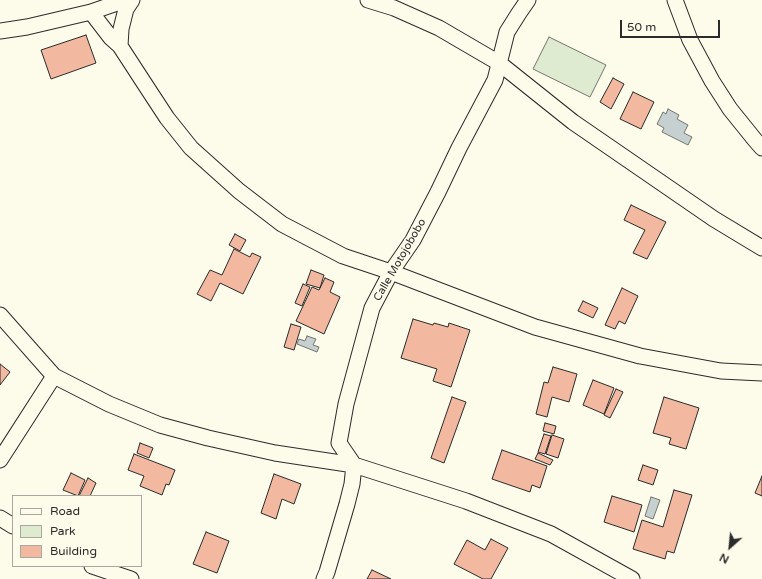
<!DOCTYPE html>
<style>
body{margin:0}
#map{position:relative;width:762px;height:579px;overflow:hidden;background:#fdfbea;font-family:"Varela Round",sans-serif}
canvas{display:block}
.legend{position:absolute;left:12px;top:495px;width:130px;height:72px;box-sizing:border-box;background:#fdfbea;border:1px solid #a9a89e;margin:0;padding:5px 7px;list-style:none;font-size:12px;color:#2b2b2b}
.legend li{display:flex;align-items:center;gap:8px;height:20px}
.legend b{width:20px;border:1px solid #a9a89e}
.north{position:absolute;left:710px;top:527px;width:40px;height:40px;-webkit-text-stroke:3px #fdfbea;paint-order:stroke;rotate:207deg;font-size:11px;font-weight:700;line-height:16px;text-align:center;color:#2b2b2b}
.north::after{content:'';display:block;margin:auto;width:14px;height:18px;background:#2b2b2b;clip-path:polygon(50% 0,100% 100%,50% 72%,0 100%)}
.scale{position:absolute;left:620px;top:20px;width:100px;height:18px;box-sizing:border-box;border:2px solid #2b2b2b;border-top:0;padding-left:5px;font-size:12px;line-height:14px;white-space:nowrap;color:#2b2b2b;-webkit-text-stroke:3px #fdfbea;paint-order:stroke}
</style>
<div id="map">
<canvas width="762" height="579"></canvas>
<ul class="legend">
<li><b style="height:5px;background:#fdfbea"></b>Road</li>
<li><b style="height:11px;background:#deebd1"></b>Park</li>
<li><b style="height:11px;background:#f2b8a0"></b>Building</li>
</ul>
<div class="north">N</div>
<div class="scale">50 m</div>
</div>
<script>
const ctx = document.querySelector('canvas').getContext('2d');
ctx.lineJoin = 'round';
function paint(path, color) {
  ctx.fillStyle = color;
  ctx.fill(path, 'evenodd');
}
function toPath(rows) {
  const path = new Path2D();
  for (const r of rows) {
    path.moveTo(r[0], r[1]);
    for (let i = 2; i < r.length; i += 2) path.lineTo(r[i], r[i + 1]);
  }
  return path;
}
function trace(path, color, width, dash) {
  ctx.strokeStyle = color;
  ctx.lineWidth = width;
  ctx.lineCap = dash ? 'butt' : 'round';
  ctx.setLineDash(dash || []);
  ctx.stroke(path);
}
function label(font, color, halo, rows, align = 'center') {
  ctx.font = font + ' "Varela Round",sans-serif';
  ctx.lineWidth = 3;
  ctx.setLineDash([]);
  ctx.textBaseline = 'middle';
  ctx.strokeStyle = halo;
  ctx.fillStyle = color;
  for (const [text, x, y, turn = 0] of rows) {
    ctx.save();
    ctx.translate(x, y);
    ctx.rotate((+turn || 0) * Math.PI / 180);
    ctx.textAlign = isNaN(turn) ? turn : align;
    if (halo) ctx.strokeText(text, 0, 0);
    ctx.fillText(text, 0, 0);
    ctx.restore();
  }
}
const green = toPath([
 [549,37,606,65,590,97,533,69,549,37]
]);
const water = toPath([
 [668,109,679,115,677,119,688,125,684,133,692,137,688,145,662,132,664,128,657,124,663,112,666,114,668,109],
 [307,336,316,339,313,345,319,347,317,352,297,344,299,339,305,341,307,336],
 [651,497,660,500,653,519,645,516,651,497]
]);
const building = toPath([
 [86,35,96,63,51,79,41,50,86,35],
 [613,78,624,84,611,109,600,102,613,78],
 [633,92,654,102,641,129,620,119,633,92],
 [631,205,666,222,647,259,633,253,645,230,624,220,631,205],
 [235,234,246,240,240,251,229,245,235,234],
 [234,249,250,257,252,253,261,257,243,294,220,283,211,301,197,294,210,270,222,275,234,249],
 [311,270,324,275,320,288,306,284,311,270],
 [325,278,334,282,330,292,340,297,324,334,296,321,312,287,319,290,325,278],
 [303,284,310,287,302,306,295,303,303,284],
 [622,288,638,296,625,324,619,321,615,329,605,325,622,288],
 [583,301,598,308,593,318,578,311,583,301],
 [413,319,433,325,434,323,448,327,449,323,470,330,451,387,433,381,437,369,401,358,413,319],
 [291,324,301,327,294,350,284,347,291,324],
 [0,364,10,372,0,385,0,364],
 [553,367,577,374,569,402,552,397,547,417,536,414,544,382,548,383,553,367],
 [593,380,614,388,604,414,583,405,593,380],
 [616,389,623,392,610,418,604,415,616,389],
 [452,397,466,402,444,463,431,458,452,397],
 [664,397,699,408,686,449,669,444,671,438,653,433,664,397],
 [545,423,556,426,554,434,543,431,545,423],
 [544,434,551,436,545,454,538,452,544,434],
 [552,435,564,439,558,458,546,454,552,435],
 [140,443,153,448,149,458,137,453,140,443],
 [502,450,547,466,540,488,532,485,530,492,492,479,502,450],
 [538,453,553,460,550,465,535,459,538,453],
 [134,454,175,470,169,485,166,484,162,495,140,486,144,476,128,470,134,454],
 [643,465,658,470,653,485,638,480,643,465],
 [71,473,85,480,78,496,63,490,71,473],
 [274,474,301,484,294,504,282,499,276,519,261,513,274,474],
 [762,476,762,496,755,493,762,476],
 [88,478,96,483,90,496,79,496,88,478],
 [674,490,692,495,674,553,667,551,665,559,633,549,642,520,663,527,674,490],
 [612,496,642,505,634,532,604,522,612,496],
 [206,532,229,541,217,573,193,564,206,532],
 [491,539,508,548,491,579,483,579,454,564,467,540,485,550,491,539],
 [372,570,391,579,367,579,372,570]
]);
const minor = toPath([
 [368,0,394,8,439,28,499,63,573,122,714,219,762,248],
 [675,0,690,40,712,81,730,109,755,140,762,148],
 [91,12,111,38,120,46,148,89,167,118,191,148,239,191,282,224,343,256,391,272,535,327,640,356,721,371,762,373],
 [0,31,27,27,91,12,126,0],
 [120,46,121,29,126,9,132,0],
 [0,315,54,376,109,404,160,425,208,438,275,453,354,465,466,501,551,534,632,579],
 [0,460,54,376],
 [0,518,13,526],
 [92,566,131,579],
 [324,579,327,572,347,504,352,484,354,465,339,443,346,404,372,308,391,272,413,240,438,192,459,148,495,80,507,32,519,13,528,0]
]);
const streetNames = [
 ["Calle Motojobobo",400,260,-60]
];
paint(green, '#deebd1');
trace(green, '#74746e', 1);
paint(water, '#c7d0d0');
trace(water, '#74746e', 1);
paint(building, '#f2b8a0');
trace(building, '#2b2b2b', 1);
trace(minor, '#2b2b2b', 17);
trace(minor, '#fdfbea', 15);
label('11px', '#2b2b2b', '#fdfbea', streetNames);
</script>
